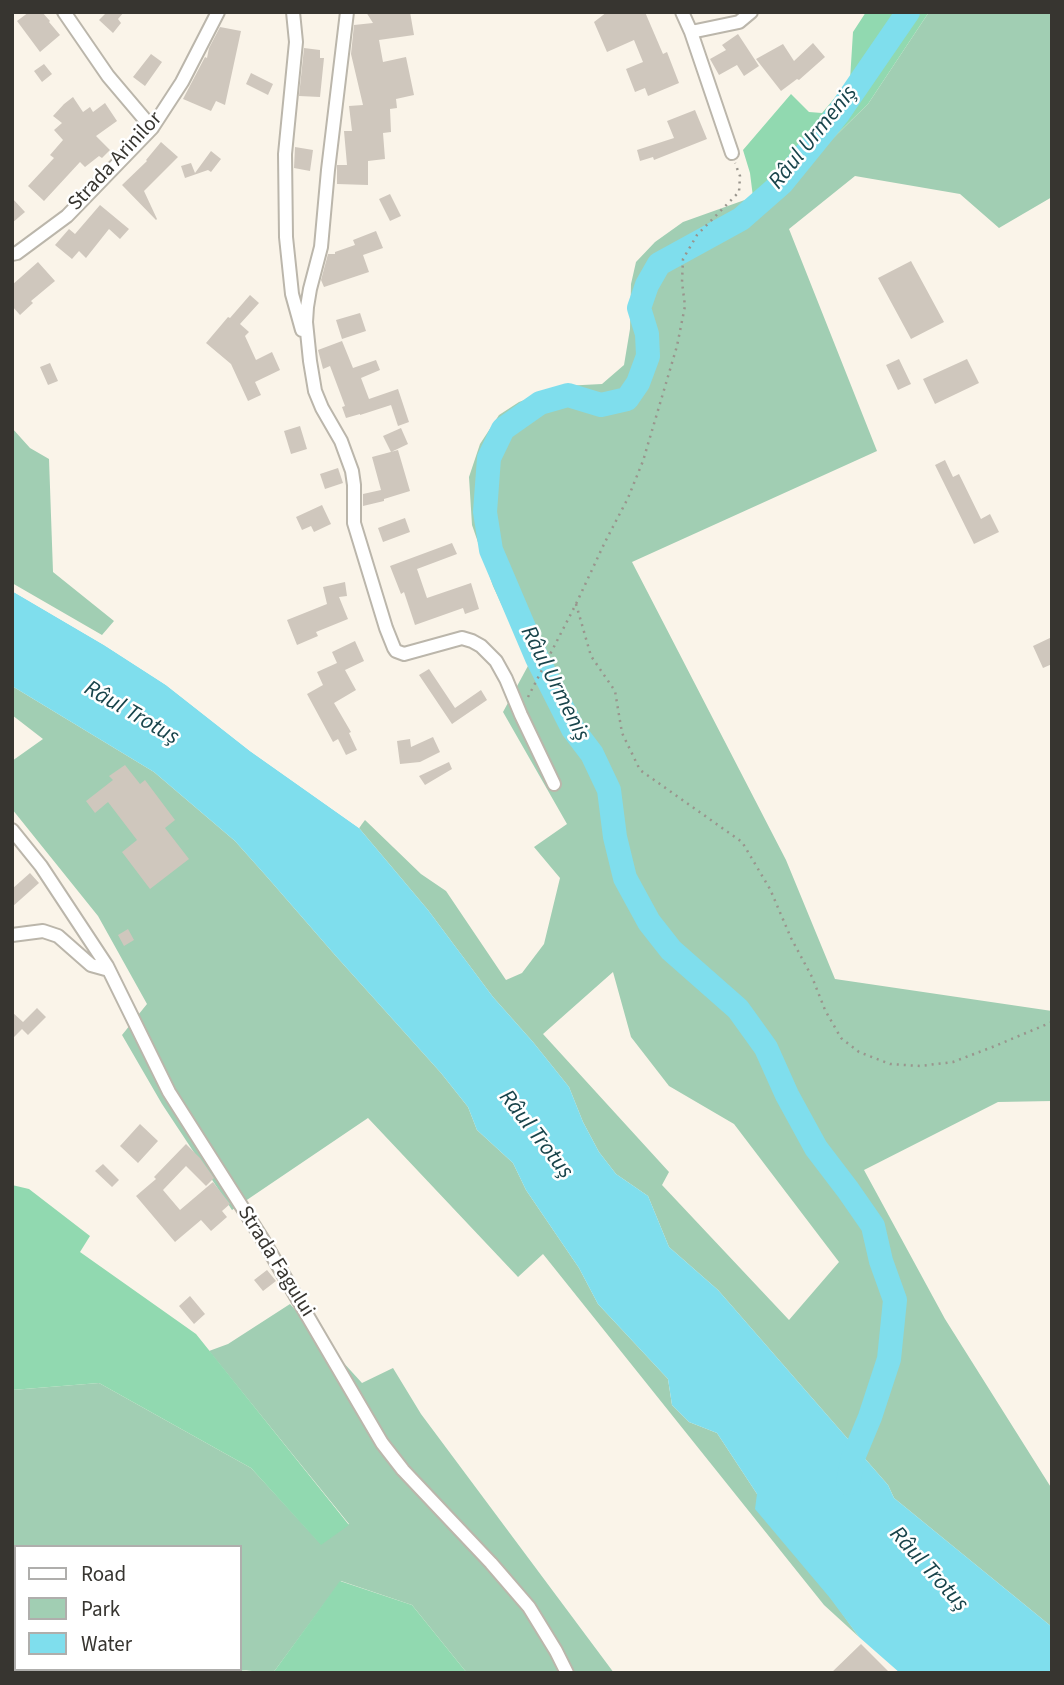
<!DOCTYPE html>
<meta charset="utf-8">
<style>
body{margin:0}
#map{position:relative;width:1064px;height:1685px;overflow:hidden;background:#faf4e9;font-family:"Source Sans 3",sans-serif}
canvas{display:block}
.frame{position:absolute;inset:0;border:14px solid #373530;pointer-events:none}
.legend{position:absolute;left:14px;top:1545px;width:228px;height:126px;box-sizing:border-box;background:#fff;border:2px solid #afaeac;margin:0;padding:9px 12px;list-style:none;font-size:21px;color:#373530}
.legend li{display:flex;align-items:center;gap:14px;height:35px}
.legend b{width:35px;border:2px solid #afaeac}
</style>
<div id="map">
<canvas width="1064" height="1685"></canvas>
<div class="frame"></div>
<ul class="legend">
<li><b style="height:9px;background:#fff"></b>Road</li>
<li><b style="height:19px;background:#a1ceb3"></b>Park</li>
<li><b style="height:19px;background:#7fdeed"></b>Water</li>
</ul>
</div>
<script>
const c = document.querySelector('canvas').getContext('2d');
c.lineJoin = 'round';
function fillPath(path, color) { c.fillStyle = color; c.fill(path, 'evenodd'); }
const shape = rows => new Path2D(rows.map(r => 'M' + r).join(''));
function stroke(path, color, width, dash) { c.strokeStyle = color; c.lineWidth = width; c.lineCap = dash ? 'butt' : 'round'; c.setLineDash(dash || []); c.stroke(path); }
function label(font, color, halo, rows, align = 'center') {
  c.font = font + ' "Source Sans 3",sans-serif'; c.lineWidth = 5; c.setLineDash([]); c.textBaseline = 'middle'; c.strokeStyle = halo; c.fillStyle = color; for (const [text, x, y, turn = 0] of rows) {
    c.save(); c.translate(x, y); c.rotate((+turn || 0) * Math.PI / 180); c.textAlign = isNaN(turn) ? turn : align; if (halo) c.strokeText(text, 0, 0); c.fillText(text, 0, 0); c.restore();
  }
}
fillPath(shape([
 [929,12,1052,12,1052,197,999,228,960,194,855,176,789,229,877,451,632,562,786,860,835,979,1052,1011,1052,1101,998,1102,864,1170,945,1319,1052,1489,1052,1627,894,1498,888,1485,718,1290,669,1247,648,1196,616,1174,599,1152,583,1122,569,1087,533,1042,493,997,428,910,359,828,365,820,421,874,446,891,506,980,522,973,544,944,560,878,534,847,567,824,503,712,529,664,493,586,472,525,469,477,480,444,499,415,519,402,563,386,602,384,624,365,630,329,631,284,636,262,655,242,683,222,753,197,759,211,868,104],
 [613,972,631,1037,669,1086,734,1124,839,1262,789,1320,662,1185,669,1172,543,1034],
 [12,428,30,448,49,459,53,572,114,621,102,635,12,583],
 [12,686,154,772,235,841,268,878,335,955,441,1073,468,1107,477,1130,513,1163,526,1190,579,1268,598,1304,668,1379,672,1405,689,1422,717,1433,757,1494,859,1637,824,1605,543,1254,518,1277,368,1118,232,1210,162,1104,122,1035,147,1004,98,916,12,809,12,761,43,739,12,715],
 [290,1304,362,1383,393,1368,421,1414,614,1673,467,1673,412,1605,341,1581,273,1673,231,1669,240,1669,240,1547,16,1547,16,1577,12,1574,12,1390,99,1383,251,1468,321,1544,349,1524,209,1351,228,1344]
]), '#a1ceb3');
fillPath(shape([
 [866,12,929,12,868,104,828,143,782,195,759,212,753,197,750,173,743,150,791,94,809,112,822,113,850,80,853,32],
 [12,1185,29,1189,90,1236,80,1252,196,1334,349,1525,321,1545,251,1468,99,1383,12,1390],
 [12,1574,16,1577,16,1668,12,1665],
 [340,1581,412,1605,467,1673,273,1673],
 [18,1669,231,1669,262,1673,23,1673]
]), '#91d9b0');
fillPath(shape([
 [12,591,104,645,166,685,250,751,359,828,428,910,493,997,533,1042,569,1087,583,1122,599,1152,616,1174,648,1196,669,1247,718,1290,888,1485,894,1498,1052,1627,1052,1673,900,1673,859,1637,830,1598,755,1509,757,1494,717,1433,689,1422,672,1405,668,1379,598,1304,579,1268,526,1190,513,1163,477,1130,468,1107,441,1073,335,955,268,878,235,841,154,772,12,686]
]), '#7fdeed');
fillPath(shape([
 [12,588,106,642,168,682,252,748,361,825,359,828,250,751,166,685,104,645,12,591]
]), '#faf4e9');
stroke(shape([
 [848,1483,853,1458,870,1417,889,1359,895,1300,881,1261,873,1226,848,1190,816,1148,787,1095,766,1048,738,1009,671,950,649,922,625,878,615,837,609,790,592,754,573,729,537,658,491,550,485,512,489,458,503,429,540,403,568,395,601,405,627,399,638,383,648,356,647,334,639,308,647,285,659,264,741,219,782,183,838,114,908,12]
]), '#7fdeed', 24);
fillPath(shape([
 [29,12,42,12,50,21,49,22,60,35,40,52,17,21],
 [107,12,124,12,118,19,121,23,113,33,99,20],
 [366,12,410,12,414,35,379,40,383,62,406,57,414,95,396,99,397,108,390,109,391,132,383,133,385,159,368,161,368,185,337,184,337,165,347,165,344,131,352,131,349,106,363,105,351,54,354,25,373,23],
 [607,12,645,12,663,54,667,52,679,83,648,96,645,88,635,92,626,69,643,62,634,40,607,52,594,22],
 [220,27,241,31,225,105,216,101,211,111,183,99,205,57,207,58,209,48],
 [738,34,759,66,744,76,737,65,719,75,710,59,726,50,722,45],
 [813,43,825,57,799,80,797,79,781,91,756,59,783,44,794,61],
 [304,48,320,50,320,58,324,58,320,97,299,96],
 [151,54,162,62,145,86,133,77],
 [44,64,52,74,42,82,34,71],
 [251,73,273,84,268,95,246,84],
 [73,97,83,112,90,107,93,112,105,103,117,121,96,136,110,150,102,158,99,156,85,167,80,162,44,201,28,186,54,158,50,155,63,140,54,130,62,123,53,116,64,104],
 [695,110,707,139,654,160,653,157,640,161,637,150,674,138,667,121],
 [161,142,178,157,144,191,157,219,156,220,122,185,147,161,146,160],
 [295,147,313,150,310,171,294,168],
 [211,151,221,159,211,172,208,170,185,178,181,166,191,163,195,173],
 [390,194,401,216,390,221,379,199],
 [12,198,25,212,12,223],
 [100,205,129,229,120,239,109,229,86,258,79,251,72,259,55,245,69,229,75,234],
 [376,231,383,248,363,255,369,272,324,287,321,280,328,254,335,254,335,252,355,245,353,240],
 [911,261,944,322,911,339,878,278],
 [38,262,55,281,31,301,33,303,20,315,12,306,12,285],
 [250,295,259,303,240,324,249,332,245,336,256,360,272,352,280,370,255,382,261,395,248,401,231,364,206,343,228,317,230,318],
 [360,313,366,331,342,339,336,320],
 [342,341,353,368,376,360,380,370,361,378,369,399,398,389,409,422,398,426,391,405,360,415,360,414,346,418,342,407,345,406,330,366,323,369,318,350],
 [899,359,911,384,898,390,886,365],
 [967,359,979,383,935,404,923,379],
 [50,363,58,381,48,385,40,367],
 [300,426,307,449,291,454,284,431],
 [401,428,408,444,391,452,383,436],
 [398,450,410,491,384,499,384,501,363,506,363,494,381,490,372,457],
 [945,460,953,477,959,474,981,519,990,514,999,532,974,544,935,465],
 [338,468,343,483,325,489,320,474],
 [322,505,331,524,314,532,311,526,302,530,296,517],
 [405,518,410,532,383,542,378,528],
 [452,543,457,554,417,569,427,598,471,583,479,609,465,614,463,608,415,625,404,592,401,594,390,566],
 [345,582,347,596,339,597,348,619,316,632,318,636,297,645,287,620,327,604,323,587],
 [1052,637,1052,664,1043,668,1033,646],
 [355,641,364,661,345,670,356,690,334,703,351,732,349,733,357,750,346,755,338,739,333,742,307,694,323,685,317,672,337,663,332,652],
 [429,669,455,708,481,690,487,700,452,724,419,675],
 [433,737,440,752,420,762,400,764,397,741,410,739,411,747],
 [449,762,452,769,425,785,419,776],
 [125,765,140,784,145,780,175,820,165,828,189,859,150,889,122,852,137,840,108,802,95,813,86,801,113,780,109,776],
 [30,873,39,883,12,907,12,889],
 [128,929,134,940,124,946,118,935],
 [37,1008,46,1017,28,1035,22,1029,12,1039,12,1012,23,1022],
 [140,1124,158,1141,138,1163,120,1146],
 [186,1144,200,1158,214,1178,206,1186,186,1166,163,1190,180,1210,213,1182,230,1204,222,1211,227,1217,211,1231,201,1220,175,1242,136,1196,156,1179,154,1177],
 [103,1164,119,1180,112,1187,95,1171],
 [267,1270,276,1281,263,1291,254,1280],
 [190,1296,205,1314,194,1324,179,1306],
 [861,1644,890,1673,831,1673]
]), '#cfc7bd');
const minor = shape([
 [64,12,108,76,152,128],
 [293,12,296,42,285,154,286,237,292,294,302,330],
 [347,12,328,170,321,247,310,289,307,307,306,322,310,361,315,391,322,408,341,441,352,471,354,485,354,523,386,628,394,648,396,651,404,654,462,638,472,641,481,646,496,661,506,679,521,715,554,784],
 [682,12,691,32,732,153],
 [691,32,739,22,751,12],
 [12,254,17,253,67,216,152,128,182,82,218,12],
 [12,830,41,866,107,966,169,1092,263,1240,382,1443,403,1470,491,1563,529,1607,556,1651,567,1673],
 [12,935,43,931,58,936,91,965,109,970]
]);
stroke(minor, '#bbb6ab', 16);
stroke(shape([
 [576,604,591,656,615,691,622,733,640,770,742,842,770,889,791,938,812,977,825,1010,841,1038,859,1052,890,1064,920,1066,953,1062,995,1046,1052,1022],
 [528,697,576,604,605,542,628,498,643,461,677,346,685,306,682,282,683,259,697,235,739,192,740,176,735,163]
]), '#99958d', 2.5, [2, 5]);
stroke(minor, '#fff', 12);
label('21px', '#373530', '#fff', [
 ["Strada Arinilor",116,162,-47],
 ["Strada Fagului",275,1262,58]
]);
label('italic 23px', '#18444b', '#fff', [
 ["Râul Urmeniș",814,138,-51],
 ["Râul Urmeniș",554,684,63],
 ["Râul Trotuș",131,714,30],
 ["Râul Trotuș",535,1135,52],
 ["Râul Trotuș",928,1570,48]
]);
</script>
